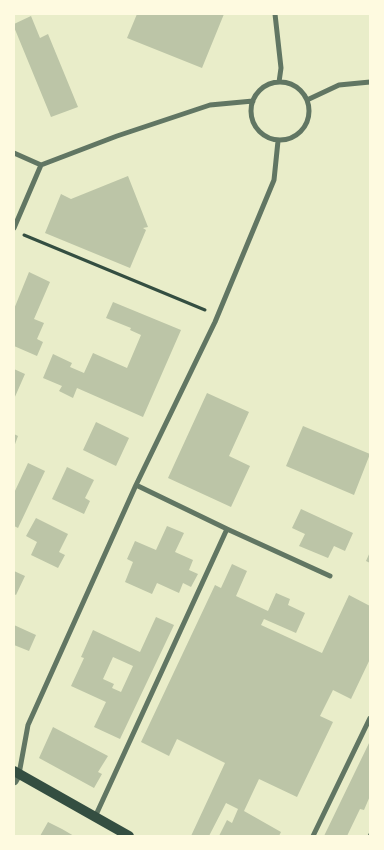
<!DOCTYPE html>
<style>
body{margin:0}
#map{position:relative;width:384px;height:850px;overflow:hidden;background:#e9edc9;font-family:"Nunito Sans",sans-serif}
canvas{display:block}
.frame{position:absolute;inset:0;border:15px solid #fefae0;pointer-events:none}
</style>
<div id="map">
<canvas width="384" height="850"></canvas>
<div class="frame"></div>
</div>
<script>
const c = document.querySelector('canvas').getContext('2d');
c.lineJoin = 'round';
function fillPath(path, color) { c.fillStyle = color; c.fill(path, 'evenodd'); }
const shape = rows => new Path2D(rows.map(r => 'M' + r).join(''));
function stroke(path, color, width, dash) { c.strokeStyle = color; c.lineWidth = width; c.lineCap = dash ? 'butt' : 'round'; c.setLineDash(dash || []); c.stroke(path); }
fillPath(shape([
 [137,14,224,14,202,68,127,38],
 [31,16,40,38,48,34,78,107,51,117,14,27,14,24],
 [128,176,148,227,143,228,146,230,130,268,45,233,61,194,71,199],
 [29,272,50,282,34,319,44,323,37,339,43,342,37,356,14,346,14,309],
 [113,302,181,330,143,417,77,388,73,398,59,391,62,386,43,378,53,354,72,363,70,367,84,373,93,353,127,368,141,335,130,330,131,328,106,318],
 [14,369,25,374,14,399],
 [207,393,249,412,229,456,250,466,231,507,168,478],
 [96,422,129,438,116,466,83,450],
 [303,426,370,454,354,495,286,466],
 [14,434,18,436,14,447],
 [28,463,45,471,18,528,14,526,14,493],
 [67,467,94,480,85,498,90,501,84,514,52,499],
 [301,509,353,533,345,551,334,546,328,558,299,546,305,534,292,528],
 [36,518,68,534,59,552,65,555,58,568,31,555,37,542,26,536],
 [167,526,184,533,175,552,193,560,189,570,198,574,191,587,183,583,179,593,157,583,152,594,125,582,133,562,127,559,135,541,156,550],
 [370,552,370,563,366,561],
 [232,564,247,571,236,596,268,611,276,593,290,599,288,605,305,613,296,633,264,619,261,625,322,653,349,595,370,606,370,659,351,699,333,690,320,716,333,722,297,797,259,779,244,811,281,832,279,836,219,836,227,820,232,823,238,809,226,803,209,836,191,836,225,763,177,739,169,756,141,742,215,585,221,588],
 [14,571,25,576,16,595,14,594],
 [156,617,174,625,120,739,94,727,106,702,71,686,84,658,81,657,93,630,140,652],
 [113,657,133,666,121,692,112,688,114,684,103,679],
 [14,625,36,635,29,651,14,645],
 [53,727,108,756,98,772,102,774,94,788,39,758],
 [370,741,370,796,364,810,360,809,347,836,324,836],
 [48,822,62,829,74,836,40,836]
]), '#bcc5a7');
stroke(shape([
 [24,235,205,310]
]), '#344e41', 3);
stroke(shape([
 [370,836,370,835]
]), '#617663', 4);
stroke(shape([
 [275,14,281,68,279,82],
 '251 111a29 29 0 1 1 58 0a29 29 0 1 1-58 0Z',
 [307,100,339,85,370,82],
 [14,153,41,165],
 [41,165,117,136,210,105,253,101],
 [14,228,41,165],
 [227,529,330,576],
 [19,774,28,725,136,485,215,322,274,180,278,141],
 [95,817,227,529,136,485],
 [313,836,370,718]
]), '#617663', 5);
stroke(shape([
 [14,781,18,774]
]), '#617663', 9);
stroke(shape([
 [14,771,129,836]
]), '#344e41', 10);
</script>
